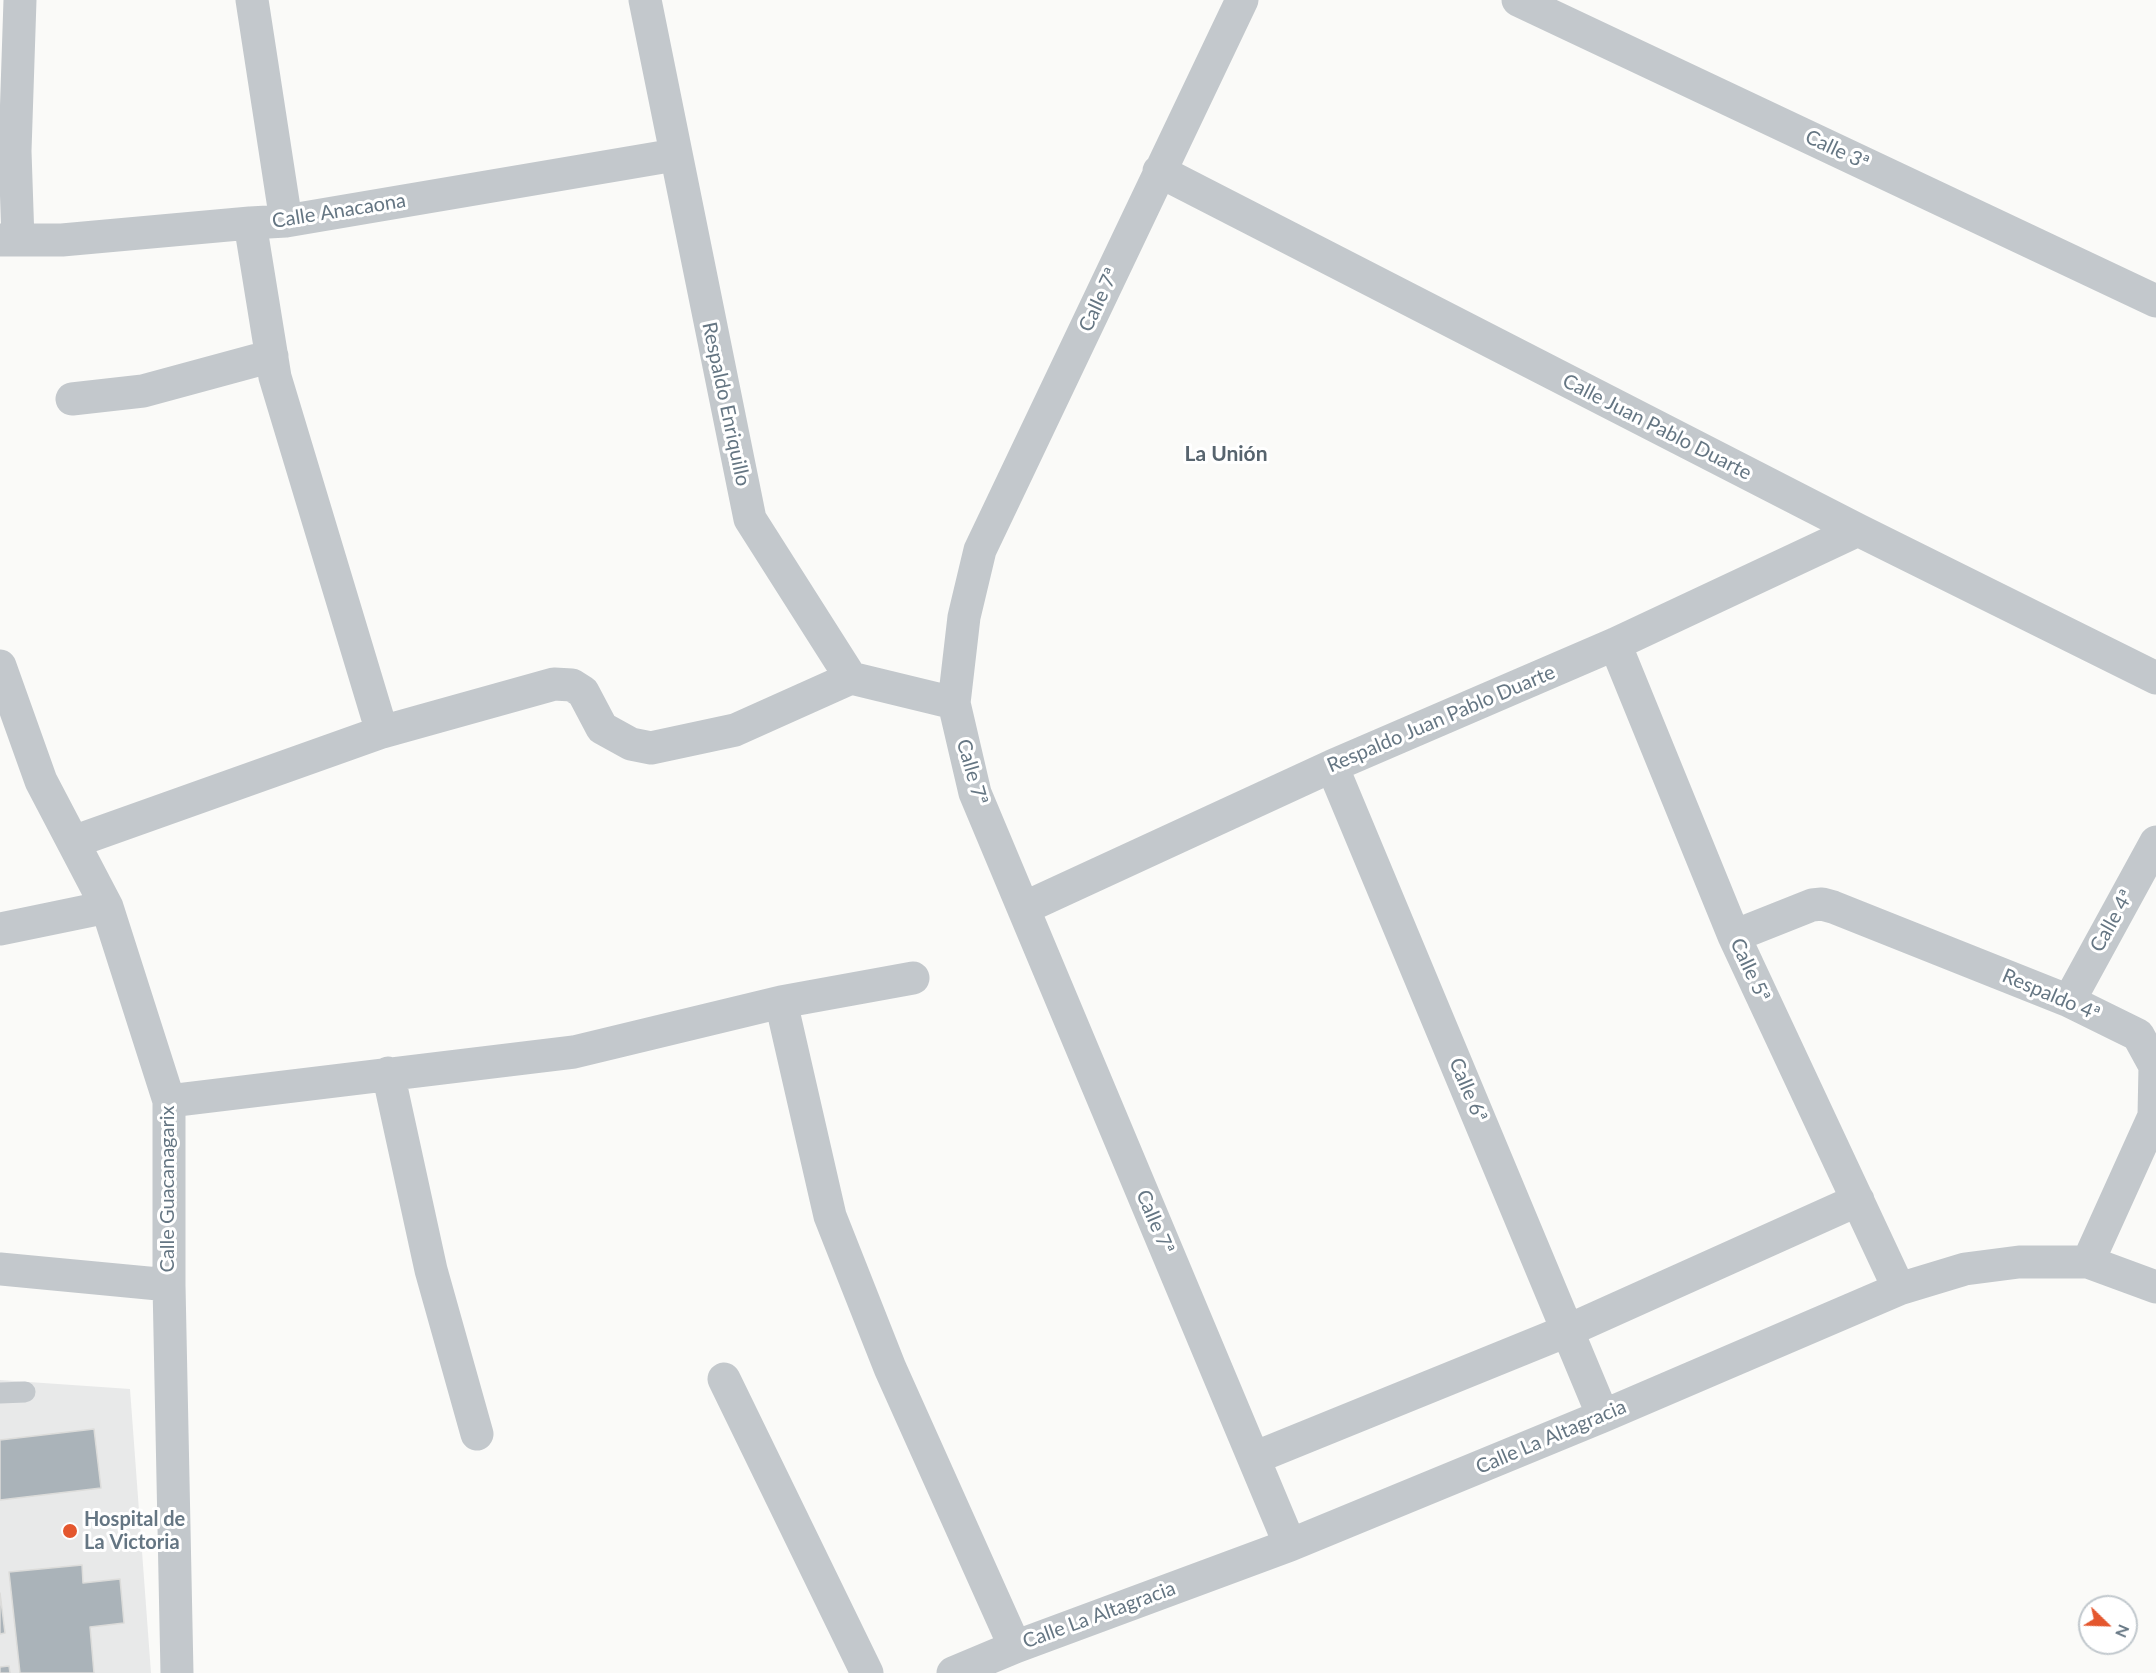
<!DOCTYPE html>
<meta charset="utf-8">
<style>
body{margin:0}
#map{position:relative;width:2156px;height:1673px;overflow:hidden;background:#fafaf8;font-family:Lato,sans-serif}
canvas{display:block}
.north{position:absolute;left:2078px;top:1595px;width:60px;height:60px;box-sizing:border-box;background:#fff;border:2px solid #c1c8cd;border-radius:50%;rotate:113deg;font-size:16px;font-weight:700;line-height:24px;text-align:center;color:#657683}
.north::after{content:'';display:block;margin:auto;width:21px;height:27px;background:#e4572e;clip-path:polygon(50% 0,100% 100%,50% 72%,0 100%)}
</style>
<div id="map">
<canvas width="2156" height="1673"></canvas>
<div class="north">N</div>
</div>
<script>
const c = document.querySelector('canvas').getContext('2d');
c.lineJoin = 'round';
function fillPath(path, color) { c.fillStyle = color; c.fill(path, 'evenodd'); }
const shape = rows => new Path2D(rows.map(r => 'M' + r).join(''));
function stroke(path, color, width, dash) { c.strokeStyle = color; c.lineWidth = width; c.lineCap = dash ? 'butt' : 'round'; c.setLineDash(dash || []); c.stroke(path); }
function label(font, color, halo, rows, align = 'center') {
  c.font = font + ' Lato,sans-serif'; c.lineWidth = 6; c.setLineDash([]); c.textBaseline = 'middle'; c.strokeStyle = halo; c.fillStyle = color; for (const [text, x, y, turn = 0] of rows) {
    c.save(); c.translate(x, y); c.rotate((+turn || 0) * Math.PI / 180); c.textAlign = isNaN(turn) ? turn : align; if (halo) c.strokeText(text, 0, 0); c.fillText(text, 0, 0); c.restore();
  }
}
fillPath(shape([
 [0,1380,130,1389,151,1673,0,1673]
]), '#e8e9e9');
const building = shape([
 [94,1429,101,1488,0,1500,0,1440,94,1429],
 [82,1565,83,1583,120,1579,124,1623,90,1627,94,1673,20,1673,9,1572,82,1565],
 [0,1593,5,1633,0,1634,0,1593],
 [9,1666,10,1673,0,1673,0,1667,9,1666]
]);
fillPath(building, '#aab3b9');
stroke(building, '#dcdcda', 1.5);
stroke(shape([
 [0,1393,25,1392]
]), '#c3c8cc', 21);
stroke(shape([
 [252,0,286,221],
 [645,0,750,519,851,678,954,703],
 [1242,0,980,550,964,617,954,703,975,793,1290,1545],
 [1518,0,2156,301],
 [1159,171,1858,530,2156,678],
 [250,223,275,377,382,732],
 [0,240,62,240,250,223,286,221,675,155],
 [18,240,15,151,20,0],
 [72,399,143,391,272,356],
 [1615,644,1734,936,1899,1289],
 [0,666,41,781,107,907,169,1101,169,1285,177,1673],
 [1332,766,1603,1416],
 [73,842,382,732,554,684,572,685,583,692,602,728,631,744,651,748,735,730,851,678],
 [1024,908,1332,766,1615,644,1858,530],
 [0,929,107,907],
 [1734,936,1812,905,1822,904,1833,907,2069,1001,2138,1035,2155,1066,2154,1116,2088,1262],
 [2069,1001,2156,842],
 [781,1002,830,1216,890,1368,1015,1647],
 [388,1073,431,1270,477,1434],
 [169,1101,574,1052,781,1002,913,978],
 [0,1269,169,1285],
 [724,1379,867,1673],
 [1254,1458,1569,1330,1858,1200],
 [953,1673,1015,1647,1290,1545,1603,1416,1899,1289,1965,1269,2019,1262,2088,1262,2156,1287]
]), '#c3c8cc', 33);
for (const [x, y, r, color] of [
 [70,1531,8,"#e4572e"]
]) { const dot = new Path2D(); dot.arc(x, y, r, 0, 2 * Math.PI); c.fillStyle = color; c.fill(dot); stroke(dot, '#fff', 2); }
label('20px', '#657683', '#fff', [
 ["Calle 3ª",1837,150,25],
 ["Calle Anacaona",339,211,-9],
 ["Calle 7ª",1099,300,-65],
 ["Respaldo Enriquillo",726,404,78],
 ["Calle Juan Pablo Duarte",1657,427,27],
 ["Respaldo Juan Pablo Duarte",1441,719,-23],
 ["Calle 7ª",972,772,74],
 ["Calle 4ª",2112,921,-61],
 ["Calle 5ª",1750,970,65],
 ["Respaldo 4ª",2051,995,23],
 ["Calle 6ª",1468,1090,67],
 ["Calle Guacanagarix",168,1189,-90],
 ["Calle 7ª",1155,1222,67],
 ["Calle La Altagracia",1551,1437,-23],
 ["Calle La Altagracia",1099,1615,-20]
]);
label('bold 20px', '#657683', '#fff', [
 ["Hospital de",84,1520],
 ["La Victoria",84,1543]
], 'left');
label('bold 21px', '#57646e', '#fff', [
 ["La Unión",1226,454]
]);
</script>
